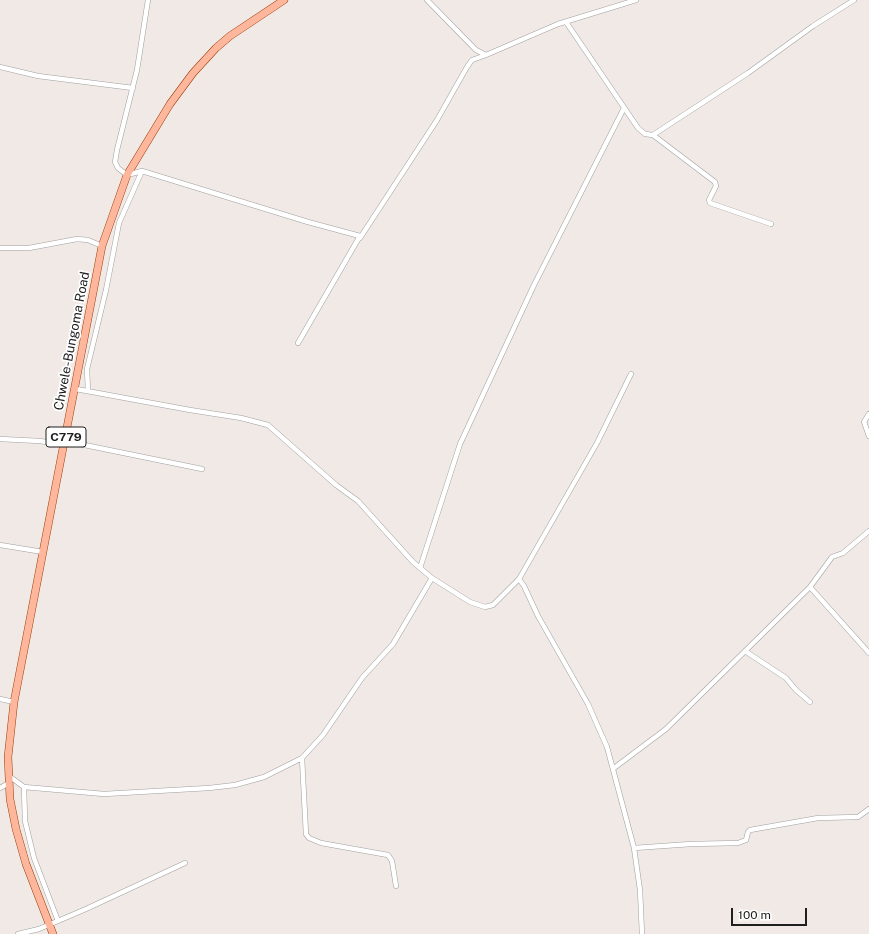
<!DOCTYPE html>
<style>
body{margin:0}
#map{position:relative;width:869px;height:934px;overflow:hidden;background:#f0e9e5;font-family:"Public Sans",sans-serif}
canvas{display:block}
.scale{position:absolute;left:731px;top:908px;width:76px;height:18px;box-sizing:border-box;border:2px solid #1f1f1f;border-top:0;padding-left:5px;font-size:12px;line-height:14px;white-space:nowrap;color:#1f1f1f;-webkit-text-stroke:3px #fff;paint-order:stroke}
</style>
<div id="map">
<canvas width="869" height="934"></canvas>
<div class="scale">100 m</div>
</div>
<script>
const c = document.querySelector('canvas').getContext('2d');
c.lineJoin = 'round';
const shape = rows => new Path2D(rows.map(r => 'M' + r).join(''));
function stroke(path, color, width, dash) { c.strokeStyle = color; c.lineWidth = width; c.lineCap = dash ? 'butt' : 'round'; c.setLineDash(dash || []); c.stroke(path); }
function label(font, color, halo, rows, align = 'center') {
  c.font = font + ' "Public Sans",sans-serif'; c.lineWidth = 3.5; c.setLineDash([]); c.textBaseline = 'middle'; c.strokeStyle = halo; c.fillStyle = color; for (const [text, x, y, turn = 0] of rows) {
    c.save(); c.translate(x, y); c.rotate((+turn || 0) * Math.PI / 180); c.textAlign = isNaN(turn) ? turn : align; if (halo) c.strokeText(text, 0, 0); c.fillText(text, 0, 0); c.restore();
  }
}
const minor = shape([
 [148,0,137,70,117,150,115,162,118,168,127,175,142,171,308,222,360,236,298,343],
 [427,0,476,50,486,55,558,24,636,0],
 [566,22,638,128,645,134,653,135,748,73,813,26,854,0],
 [0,67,38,76,133,88],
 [653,135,715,182,716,186,709,200,710,203,771,224],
 [360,238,437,120,467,67,472,60,486,55],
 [0,248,29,248,77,239,88,240,102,246],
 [76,389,190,410,241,418,268,425,336,485,358,501,413,562,432,578,470,602,485,607,493,605,519,579,524,586,538,616,588,704,607,747,634,848,640,890,642,934],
 [88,391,87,369,106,290,119,223,142,171],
 [869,414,864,422,869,436],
 [0,439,40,441,64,445],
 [65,441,202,469],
 [0,545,43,552],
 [420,568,460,444,534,285,624,108],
 [519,579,597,443,631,374],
 [810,587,869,653],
 [745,651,786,678,796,690,810,702],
 [0,699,14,702],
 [302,758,306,834,309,838,321,843,388,855,392,861,396,886],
 [614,768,666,729,810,587,832,557,843,553,869,531],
 [9,776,24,787,104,794,209,788,235,785,264,777,302,758,323,735,362,678,393,644,432,578],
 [24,787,25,821,34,858,58,921],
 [0,788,9,783],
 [634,848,691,844,738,843,746,840,748,832,750,830,818,818,858,817,869,809],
 [18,934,39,929,86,909,185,863]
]);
const primary = shape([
 [53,934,26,864,16,829,10,799,8,757,14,702,102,246,127,175,170,104,193,73,216,48,230,36,284,0]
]);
stroke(minor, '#a0a0a0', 5.5);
stroke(primary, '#9a3a00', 8);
stroke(minor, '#fff', 4.5);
stroke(primary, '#feb79c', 7);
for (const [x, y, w] of [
 [66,437,40]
]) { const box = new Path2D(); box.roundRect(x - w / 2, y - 10, w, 20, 3); c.fillStyle = '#fff'; c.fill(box); stroke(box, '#1f1f1f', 1); }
label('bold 12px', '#1f1f1f', null, [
 ["C779",66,437]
]);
label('13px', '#1f1f1f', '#fff', [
 ["Chwele-Bungoma Road",72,341,-79]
]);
</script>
